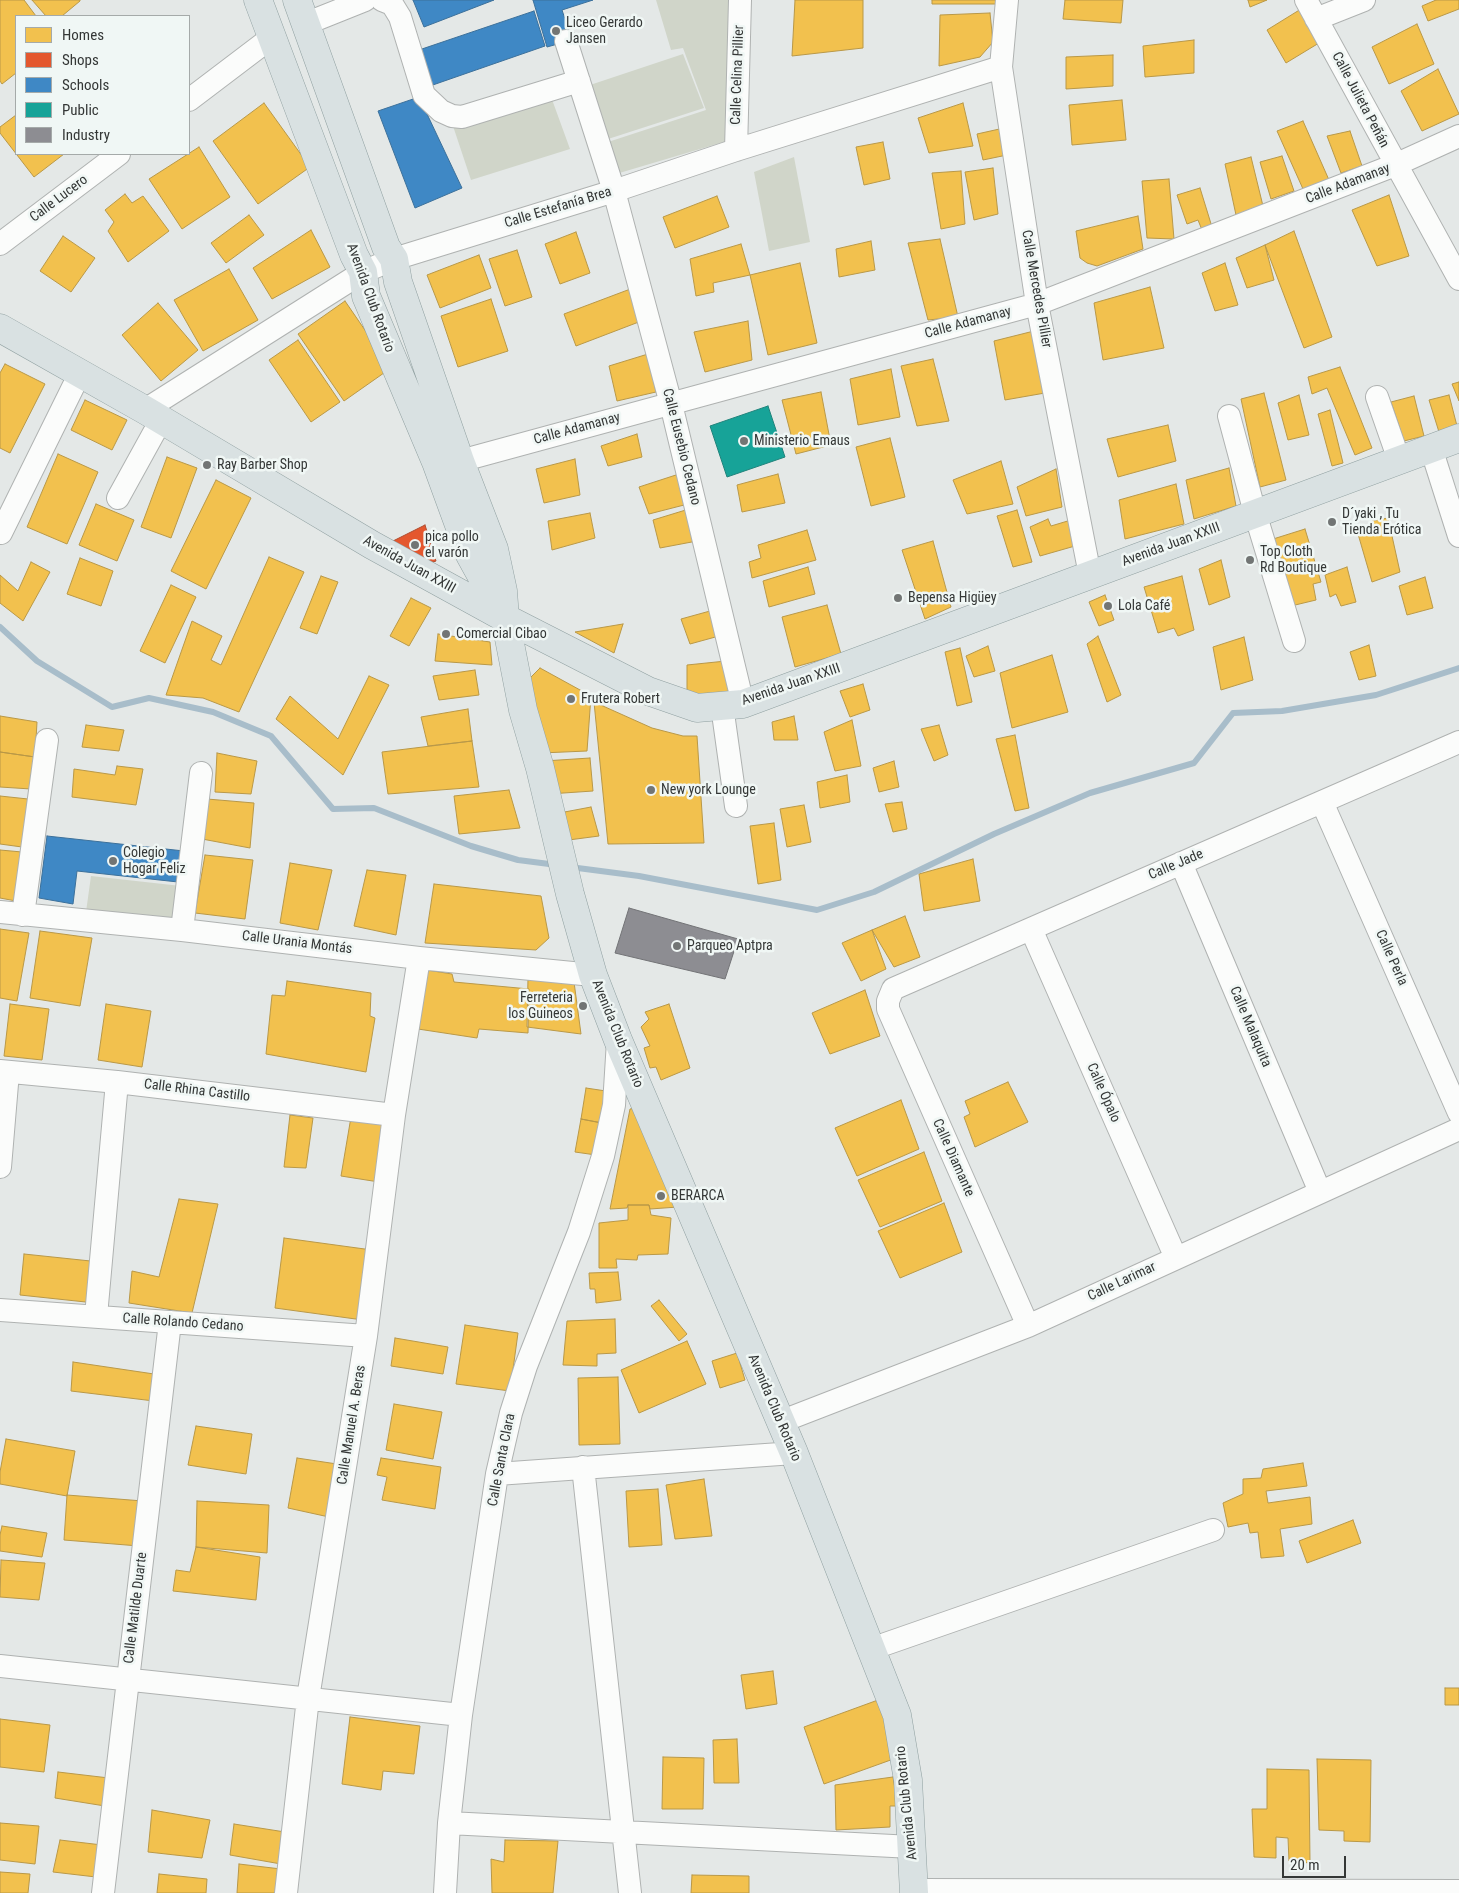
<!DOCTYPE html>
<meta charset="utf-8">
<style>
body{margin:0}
#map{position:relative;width:1459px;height:1893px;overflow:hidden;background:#e4e8e7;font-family:"Roboto Condensed",sans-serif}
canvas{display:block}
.legend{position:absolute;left:15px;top:15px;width:175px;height:140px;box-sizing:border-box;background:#f0f7f5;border:1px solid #a5aaa9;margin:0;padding:6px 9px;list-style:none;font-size:15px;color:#343736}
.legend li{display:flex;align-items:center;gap:10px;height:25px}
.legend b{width:25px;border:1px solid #a5aaa9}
.scale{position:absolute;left:1282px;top:1856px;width:64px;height:22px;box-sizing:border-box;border:2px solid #343736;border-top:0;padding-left:6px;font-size:15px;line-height:18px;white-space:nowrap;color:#343736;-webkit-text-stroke:4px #f0f7f5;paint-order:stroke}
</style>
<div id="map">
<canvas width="1459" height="1893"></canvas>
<ul class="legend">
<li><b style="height:14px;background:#f2c14e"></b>Homes</li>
<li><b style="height:14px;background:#e4572e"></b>Shops</li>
<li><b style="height:14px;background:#3f88c5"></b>Schools</li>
<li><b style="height:14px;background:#17a398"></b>Public</li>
<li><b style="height:14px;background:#8d8d92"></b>Industry</li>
</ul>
<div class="scale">20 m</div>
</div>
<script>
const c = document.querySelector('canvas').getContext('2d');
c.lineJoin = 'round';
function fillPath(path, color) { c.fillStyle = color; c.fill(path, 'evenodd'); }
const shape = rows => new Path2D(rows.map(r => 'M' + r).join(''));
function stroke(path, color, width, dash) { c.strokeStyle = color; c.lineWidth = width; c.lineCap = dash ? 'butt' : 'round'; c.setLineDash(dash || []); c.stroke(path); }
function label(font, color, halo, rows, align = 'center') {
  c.font = font + ' "Roboto Condensed",sans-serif'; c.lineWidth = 5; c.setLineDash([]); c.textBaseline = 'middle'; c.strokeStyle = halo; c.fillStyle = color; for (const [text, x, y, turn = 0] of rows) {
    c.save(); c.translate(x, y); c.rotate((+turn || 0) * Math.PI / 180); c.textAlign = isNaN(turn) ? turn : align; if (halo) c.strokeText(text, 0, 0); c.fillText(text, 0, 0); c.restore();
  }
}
fillPath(shape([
 [656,0,731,0,727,141,616,174,605,143,706,110,683,48,671,50],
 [683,54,704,108,605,140,587,86],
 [550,94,570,149,471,180,453,126],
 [794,157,810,242,769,251,754,172],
 [91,876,181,886,176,922,86,912]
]), '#d0d5c9');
const homes = shape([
 [0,0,24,0,36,16,16,16,16,73,2,84,0,81,0,0],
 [32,0,80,0,80,1,62,16,46,16,32,0],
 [795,0,863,0,863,48,792,56,795,0],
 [932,0,998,0,998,4,932,4,932,0],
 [1065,0,1123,0,1121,23,1063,19,1065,0],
 [1248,0,1267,0,1250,7,1248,0],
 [1436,0,1459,0,1459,9,1428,21,1422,6,1436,0],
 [1301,9,1319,43,1286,63,1267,30,1301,9],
 [990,13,993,42,980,57,939,66,940,15,990,13],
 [1417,24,1434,64,1389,84,1372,47,1417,24],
 [1194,40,1194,73,1145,77,1143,46,1194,40],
 [1113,55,1113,86,1066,89,1066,57,1113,55],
 [1438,69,1459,114,1422,131,1401,91,1438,69],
 [1122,100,1126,140,1072,145,1069,105,1122,100],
 [264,103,310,167,258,204,213,141,264,103],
 [963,103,973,146,929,153,918,118,963,103],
 [16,115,16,154,64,154,34,177,0,133,0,127,16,115],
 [1303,121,1329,180,1303,189,1277,131,1303,121],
 [1004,128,1007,155,983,160,977,134,1004,128],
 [1350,131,1362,166,1341,173,1327,136,1350,131],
 [883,142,890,179,864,185,856,147,883,142],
 [199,147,230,197,182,229,149,179,199,147],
 [1282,156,1294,191,1271,199,1260,162,1282,156],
 [1251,157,1263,206,1236,215,1225,164,1251,157],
 [993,168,998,214,974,220,965,172,993,168],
 [961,171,965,224,941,229,932,173,961,171],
 [1169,179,1174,239,1147,238,1142,181,1169,179],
 [1200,188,1212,227,1202,230,1198,220,1187,224,1177,195,1200,188],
 [125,194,132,203,143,196,169,231,128,262,108,231,114,222,105,210,125,194],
 [1389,195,1409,256,1377,266,1352,210,1389,195],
 [717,196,729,227,675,248,663,217,717,196],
 [249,215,264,235,226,263,211,243,249,215],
 [1138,216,1143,249,1097,266,1087,263,1080,258,1076,231,1138,216],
 [311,230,330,267,272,299,253,268,311,230],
 [1294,231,1332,337,1304,348,1265,245,1294,231],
 [576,232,590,273,560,284,545,244,576,232],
 [63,236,95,258,71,292,40,271,63,236],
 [940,239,958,317,928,320,908,243,940,239],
 [871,241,875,270,839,277,836,249,871,241],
 [741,244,750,275,713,283,714,292,696,296,690,259,741,244],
 [1265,245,1274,280,1247,288,1236,258,1265,245],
 [517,250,532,297,505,306,489,259,517,250],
 [479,255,491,288,440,308,427,275,479,255],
 [800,263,817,343,768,355,750,275,800,263],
 [1225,263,1238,305,1215,311,1202,273,1225,263],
 [229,269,258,320,203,351,174,300,229,269],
 [1150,287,1164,348,1103,360,1094,303,1150,287],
 [633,288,644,320,576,346,564,314,633,288],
 [491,299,508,351,458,367,441,316,491,299],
 [345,301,391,368,344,401,298,334,345,301],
 [158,303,198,350,161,381,122,335,158,303],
 [748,321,752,360,705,372,694,332,748,321],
 [1034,331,1045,393,1005,400,994,341,1034,331],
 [298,340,340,402,311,422,269,360,298,340],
 [648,354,656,392,617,401,609,366,648,354],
 [933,359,949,421,917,426,901,366,933,359],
 [5,364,45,384,10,453,0,448,0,373,5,364],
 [1340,367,1372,448,1355,455,1327,388,1312,394,1308,377,1340,367],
 [891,369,900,417,858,425,850,379,891,369],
 [1459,382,1459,401,1452,384,1459,382],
 [821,392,831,445,796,454,782,400,821,392],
 [1264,393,1286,480,1260,487,1241,399,1264,393],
 [1299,395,1309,435,1288,440,1278,403,1299,395],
 [1449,395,1457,426,1439,432,1429,400,1449,395],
 [1414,396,1424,436,1404,441,1391,402,1414,396],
 [85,400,127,420,112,450,71,430,85,400],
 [1330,410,1343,463,1332,466,1318,414,1330,410],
 [1168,425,1176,461,1118,477,1107,439,1168,425],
 [637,434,642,457,608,466,601,446,637,434],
 [890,438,905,497,871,506,856,447,890,438],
 [58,454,98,472,67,544,27,527,58,454],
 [167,457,197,468,171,538,141,527,167,457],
 [575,459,580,495,544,503,536,469,575,459],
 [1001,461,1013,504,967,514,953,480,1001,461],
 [1229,468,1236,506,1194,519,1186,480,1229,468],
 [1056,469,1062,507,1026,516,1017,487,1056,469],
 [679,474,688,504,649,514,639,487,679,474],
 [778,474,785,503,742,512,737,485,778,474],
 [216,480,251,498,206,589,171,571,216,480],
 [1176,484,1184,524,1125,539,1119,500,1176,484],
 [96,504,134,520,117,561,79,545,96,504],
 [689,509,697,541,660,548,653,520,689,509],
 [1017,510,1032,562,1013,567,997,516,1017,510],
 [590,513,595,538,552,550,548,521,590,513],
 [1388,518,1400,572,1372,582,1358,534,1372,531,1372,521,1388,518],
 [1048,519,1051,526,1071,520,1075,546,1040,556,1030,527,1048,519],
 [1305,529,1321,582,1313,584,1316,600,1291,606,1270,540,1305,529],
 [807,530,816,560,752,578,749,562,761,558,758,545,807,530],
 [933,541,951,607,925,619,902,550,933,541],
 [269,557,304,572,239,712,203,698,166,695,192,621,222,636,211,660,221,665,269,557],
 [80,558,113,571,101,606,67,594,80,558],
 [1221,560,1230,597,1209,605,1199,569,1221,560],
 [31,562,50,572,23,621,0,603,0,575,18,591,31,562],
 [808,567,815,594,769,607,763,581,808,567],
 [1347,567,1356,602,1341,606,1336,594,1330,597,1325,575,1347,567],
 [321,576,338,582,317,634,300,628,321,576],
 [1182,576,1194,630,1178,636,1174,628,1158,633,1144,587,1182,576],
 [1425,577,1433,608,1407,615,1399,586,1425,577],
 [171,585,196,597,165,663,140,651,171,585],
 [1105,595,1114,620,1099,626,1089,602,1105,595],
 [411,598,431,608,409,646,390,636,411,598],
 [827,605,841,654,795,667,782,617,827,605],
 [710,611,719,636,690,644,681,619,710,611],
 [623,624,614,653,575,632,623,624],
 [438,634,490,642,492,665,435,661,438,634],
 [1098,636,1121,695,1107,702,1087,644,1098,636],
 [1244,637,1253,680,1221,690,1213,647,1244,637],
 [1369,645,1376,676,1359,680,1350,652,1369,645],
 [988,646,995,671,974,677,966,656,988,646],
 [960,648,972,702,957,706,945,652,960,648],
 [1052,655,1068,712,1012,728,1000,673,1052,655],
 [726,661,731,693,711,697,687,692,687,665,726,661],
 [540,668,591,696,587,751,541,753,529,679,540,668],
 [475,670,479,695,439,700,433,676,475,670],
 [369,676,389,685,343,775,276,719,290,696,338,739,369,676],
 [863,684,870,710,850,717,840,691,863,684],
 [594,702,652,728,683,736,697,736,704,843,608,844,594,702],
 [468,709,472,741,428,746,421,717,468,709],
 [0,716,37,722,35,757,0,752,0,716],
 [794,716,798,740,774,740,772,722,794,716],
 [852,720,861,766,835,771,824,732,852,720],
 [86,725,124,730,119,751,82,747,86,725],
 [939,725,948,755,934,761,921,729,939,725],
 [1015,735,1029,808,1015,811,996,739,1015,735],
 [472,741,479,787,388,794,382,752,472,741],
 [0,752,35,757,31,789,0,787,0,752],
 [217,753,257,761,251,794,215,792,217,753],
 [590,758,593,791,549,794,544,761,590,758],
 [894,761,899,787,879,792,873,768,894,761],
 [117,766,143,769,136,805,72,797,74,769,115,775,117,766],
 [847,775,850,802,820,808,817,782,847,775],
 [509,790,520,828,459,834,454,796,509,790],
 [0,796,28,799,22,847,0,844,0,796],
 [207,799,254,803,250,848,202,839,207,799],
 [902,802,907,829,893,832,885,804,902,802],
 [804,805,811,842,787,847,780,809,804,805],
 [591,807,599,836,561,841,554,814,591,807],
 [774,823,781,880,758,884,750,826,774,823],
 [0,850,22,852,16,901,0,898,0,850],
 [205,855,253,860,245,919,195,913,205,855],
 [973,859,980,901,924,911,919,874,973,859],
 [290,863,332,870,318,930,280,923,290,863],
 [367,870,406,875,396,935,354,926,367,870],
 [434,884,541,896,549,938,536,950,425,943,434,884],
 [905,916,920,957,894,967,872,930,905,916],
 [0,929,29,933,17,1001,0,998,0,929],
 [872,930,886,969,861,981,842,943,872,930],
 [40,931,92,938,80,1006,30,998,40,931],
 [427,970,452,974,454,982,529,989,528,1033,479,1029,477,1038,418,1029,427,970],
 [528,978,574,982,581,1034,527,1027,528,978],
 [287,981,371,993,370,1016,375,1018,366,1072,266,1054,272,995,285,996,287,981],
 [865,990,880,1036,830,1054,812,1013,865,990],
 [10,1004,49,1009,42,1060,4,1056,10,1004],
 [106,1004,151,1011,142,1067,98,1060,106,1004],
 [669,1004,690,1068,661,1080,656,1067,650,1068,644,1048,650,1046,641,1027,649,1019,645,1012,669,1004],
 [1008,1082,1028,1122,975,1147,964,1117,970,1114,965,1101,1008,1082],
 [586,1088,606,1091,602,1123,581,1119,586,1088],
 [901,1100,919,1149,857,1176,835,1128,901,1100],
 [642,1107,678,1207,650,1209,649,1205,628,1205,627,1208,610,1209,630,1109,642,1107],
 [290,1115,313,1118,306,1168,284,1167,290,1115],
 [351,1117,385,1121,379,1182,341,1176,351,1117],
 [581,1119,602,1123,596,1155,575,1152,581,1119],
 [924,1152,942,1201,880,1227,858,1180,924,1152],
 [179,1199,218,1204,192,1313,129,1303,132,1271,159,1277,179,1199],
 [944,1203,962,1252,900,1278,878,1231,944,1203],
 [628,1205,649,1205,651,1215,671,1218,668,1254,638,1255,637,1260,616,1259,617,1268,599,1268,599,1223,628,1220,628,1205],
 [284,1238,372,1250,363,1320,275,1308,284,1238],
 [24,1254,100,1262,95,1303,20,1295,24,1254],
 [618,1272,621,1300,596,1303,595,1289,590,1289,589,1273,618,1272],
 [659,1300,687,1334,679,1341,651,1306,659,1300],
 [615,1319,616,1353,597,1354,597,1366,563,1365,567,1321,615,1319],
 [465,1325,518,1333,510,1391,456,1384,465,1325],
 [395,1338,448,1347,443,1374,391,1366,395,1338],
 [687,1341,706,1384,639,1413,621,1370,687,1341],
 [737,1353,745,1380,720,1388,712,1361,737,1353],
 [73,1362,154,1374,154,1401,71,1391,73,1362],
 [618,1377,620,1444,579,1445,578,1378,618,1377],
 [394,1404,442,1412,433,1459,386,1450,394,1404],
 [196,1426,252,1434,246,1474,188,1465,196,1426],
 [6,1439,75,1451,67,1496,0,1484,0,1472,6,1439],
 [297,1458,337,1464,329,1517,288,1508,297,1458],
 [381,1458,441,1467,435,1509,382,1500,387,1477,377,1475,381,1458],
 [1303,1463,1307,1486,1266,1491,1268,1503,1310,1497,1312,1524,1280,1529,1284,1556,1261,1558,1258,1532,1250,1533,1248,1523,1228,1527,1223,1503,1243,1494,1243,1479,1261,1478,1263,1469,1303,1463],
 [704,1479,712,1536,675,1539,666,1485,704,1479],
 [658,1489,662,1545,629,1547,626,1491,658,1489],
 [67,1495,143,1501,139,1546,64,1540,67,1495],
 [197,1501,269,1505,267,1553,196,1547,197,1501],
 [1353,1520,1361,1543,1307,1563,1299,1541,1353,1520],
 [2,1526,47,1533,42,1557,0,1551,0,1535,2,1526],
 [196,1547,260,1557,256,1600,173,1591,176,1570,190,1572,196,1547],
 [1,1560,45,1563,39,1600,0,1597,1,1560],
 [773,1671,777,1704,746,1709,741,1675,773,1671],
 [1445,1688,1459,1688,1459,1705,1445,1705,1445,1688],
 [878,1700,899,1757,824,1784,804,1727,878,1700],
 [350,1717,420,1726,414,1774,383,1771,381,1790,342,1784,350,1717],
 [0,1719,50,1725,44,1772,0,1767,0,1719],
 [737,1739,739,1783,714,1783,713,1740,737,1739],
 [663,1757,704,1758,703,1809,662,1809,663,1757],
 [1317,1759,1371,1760,1370,1842,1344,1841,1344,1831,1319,1830,1317,1759],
 [1267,1769,1309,1770,1310,1863,1289,1861,1288,1838,1276,1837,1276,1858,1254,1857,1252,1809,1267,1809,1267,1769],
 [58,1772,109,1778,105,1806,55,1798,58,1772],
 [893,1777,898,1806,890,1806,890,1827,836,1830,835,1785,893,1777],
 [152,1810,210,1820,202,1858,148,1852,152,1810],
 [0,1823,39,1826,35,1864,0,1860,0,1823],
 [234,1824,285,1832,281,1864,230,1855,234,1824],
 [60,1840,102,1845,96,1877,53,1872,60,1840],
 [505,1840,558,1841,553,1893,492,1893,491,1859,504,1862,505,1840],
 [239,1864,281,1869,279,1893,237,1893,239,1864],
 [0,1872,30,1874,28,1893,0,1893,0,1872],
 [159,1874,207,1879,206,1893,157,1893,159,1874],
 [692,1875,749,1876,749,1893,691,1893,692,1875]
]);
fillPath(homes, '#f2c14e');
stroke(homes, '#b99847', 1);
const shops = shape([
 [425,525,436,561,425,565,389,543,425,525]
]);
fillPath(shops, '#e4572e');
stroke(shops, '#af4d30', 1);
const schools = shape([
 [413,0,494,0,424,27,413,0],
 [533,0,593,0,562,10,572,40,547,47,533,0],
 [534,11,545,46,427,87,416,51,534,11],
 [419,97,462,188,415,208,378,111,419,97],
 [47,836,184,851,178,882,77,871,73,904,39,898,47,836]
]);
fillPath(schools, '#3f88c5');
stroke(schools, '#3c709a', 1);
const public = shape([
 [768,406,785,457,727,477,710,426,768,406]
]);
fillPath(public, '#17a398');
stroke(public, '#20837b', 1);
const industry = shape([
 [629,908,738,939,725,979,615,953,629,908]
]);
fillPath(industry, '#8d8d92');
stroke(industry, '#727376', 1);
stroke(shape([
 [0,627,37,661,112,707,149,698,213,712,271,736,333,809,374,808,471,846,518,860,557,865],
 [570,867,639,876,817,910,874,892,994,834,1090,793,1194,763,1233,713,1282,711,1376,695,1459,668]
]), '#a8bdca', 6);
const minor = shape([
 [382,0,392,4,400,17,424,95,441,111,452,116,462,117,579,81],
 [1007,0,1001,67,1037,304,1090,575],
 [1306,0,1459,279],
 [1316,19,1364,0],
 [305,24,365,0],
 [566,41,614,191,671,404,743,704],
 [189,100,272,37],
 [736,150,740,0],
 [0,244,119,154],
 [1377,397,1399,460],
 [145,410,363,272,394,259,614,191,736,150,1001,67],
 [1229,416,1255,513,1294,641],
 [1431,448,1459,536],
 [460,461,1037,304,1395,165,1459,136],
 [118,498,161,420],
 [1,533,80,373],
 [722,706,736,806],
 [1322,802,1459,1113],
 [1181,863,1320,1192],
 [0,912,182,930,419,958,593,975],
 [23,915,47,740],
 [1031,929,1176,1258],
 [182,930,201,773],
 [0,1071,117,1082,394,1115],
 [0,1167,8,1072],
 [0,1310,366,1336],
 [96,1316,117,1082],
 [1028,1326,888,1009,888,1001,893,989,1459,742],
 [780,1422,1028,1326,1459,1129],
 [583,1467,630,1893],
 [497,1474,794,1453],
 [871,1649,1213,1530],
 [0,1666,461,1715],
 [449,1823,912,1847],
 [914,1890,1459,1891],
 [103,1893,170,1322],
 [286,1893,308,1698,366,1336,394,1115,419,958],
 [445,1893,449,1823,461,1715,497,1474,511,1413,526,1366,579,1232,603,1156,614,1105,618,1041]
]);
const major = shape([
 [258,0,354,255,363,272,366,296,436,462,470,555,497,604],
 [297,0,386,247,394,259,398,282,460,461,494,549,503,591,505,618,523,710,540,768,570,894,593,975,618,1040,794,1453,897,1715,908,1780,914,1893],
 [0,328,145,410,372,545,505,618,648,691,697,708,743,704,1459,438]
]);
stroke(minor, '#afb2b1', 24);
stroke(major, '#90a0a1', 29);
stroke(minor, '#fbfcfb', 22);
stroke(major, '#d9e1e2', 28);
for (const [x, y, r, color] of [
 [556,31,5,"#727574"],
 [744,441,5,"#727574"],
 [207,465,5,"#727574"],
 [1332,522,5,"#727574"],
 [415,545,5,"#727574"],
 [1250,560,5,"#727574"],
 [898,598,5,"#727574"],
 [1108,606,5,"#727574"],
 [446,634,5,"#727574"],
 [571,699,5,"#727574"],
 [651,790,5,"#727574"],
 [113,861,5,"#727574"],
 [677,946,5,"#727574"],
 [583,1006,5,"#727574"],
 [661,1196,5,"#727574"]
]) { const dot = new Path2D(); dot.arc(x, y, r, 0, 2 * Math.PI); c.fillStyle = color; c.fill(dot); stroke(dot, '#f0f7f5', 2); }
label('14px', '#343736', '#f0f7f5', [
 ["Liceo Gerardo",566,23],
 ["Jansen",566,39],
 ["Ministerio Emaus",754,441],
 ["Ray Barber Shop",217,465],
 ["D´yaki , Tu",1342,514],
 ["Tienda Erótica",1342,530],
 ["pica pollo",425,537],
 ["el varón",425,553],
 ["Top Cloth",1260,552],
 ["Rd Boutique",1260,568],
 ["Bepensa Higüey",908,598],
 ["Lola Café",1118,606],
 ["Comercial Cibao",456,634],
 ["Frutera Robert",581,699],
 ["New york Lounge",661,790],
 ["Colegio",123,853],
 ["Hogar Feliz",123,869],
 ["Parqueo Aptpra",687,946],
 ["Ferreteria",573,998,"right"],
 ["los Guineos",573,1014,"right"],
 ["BERARCA",671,1196]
], 'left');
label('14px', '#343736', '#f0f7f5', [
 ["Calle Celina Pillier",738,75,-88],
 ["Calle Julieta Peñán",1360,100,62],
 ["Calle Adamanay",1348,184,-21],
 ["Calle Lucero",59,199,-37],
 ["Calle Estefanía Brea",558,208,-17],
 ["Calle Mercedes Pillier",1036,289,80],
 ["Avenida Club Rotario",370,298,70],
 ["Calle Adamanay",968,323,-15],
 ["Calle Adamanay",577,429,-15],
 ["Calle Eusebio Cedano",681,447,76],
 ["Avenida Juan XXIII",1171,545,-20],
 ["Avenida Juan XXIII",409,565,29],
 ["Avenida Juan XXIII",791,685,-19],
 ["Calle Jade",1176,865,-23],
 ["Calle Urania Montás",297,943,7],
 ["Calle Perla",1391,958,66],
 ["Calle Malaquita",1250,1027,67],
 ["Avenida Club Rotario",617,1034,68],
 ["Calle Rhina Castillo",197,1091,7],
 ["Calle Ópalo",1103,1093,66],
 ["Calle Diamante",953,1158,66],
 ["Calle Larimar",1122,1282,-25],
 ["Calle Rolando Cedano",183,1323,4],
 ["Avenida Club Rotario",774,1408,67],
 ["Calle Manuel A. Beras",352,1425,-81],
 ["Calle Santa Clara",502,1460,-79],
 ["Calle Matilde Duarte",136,1608,-83],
 ["Avenida Club Rotario",907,1803,-96]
]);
</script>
